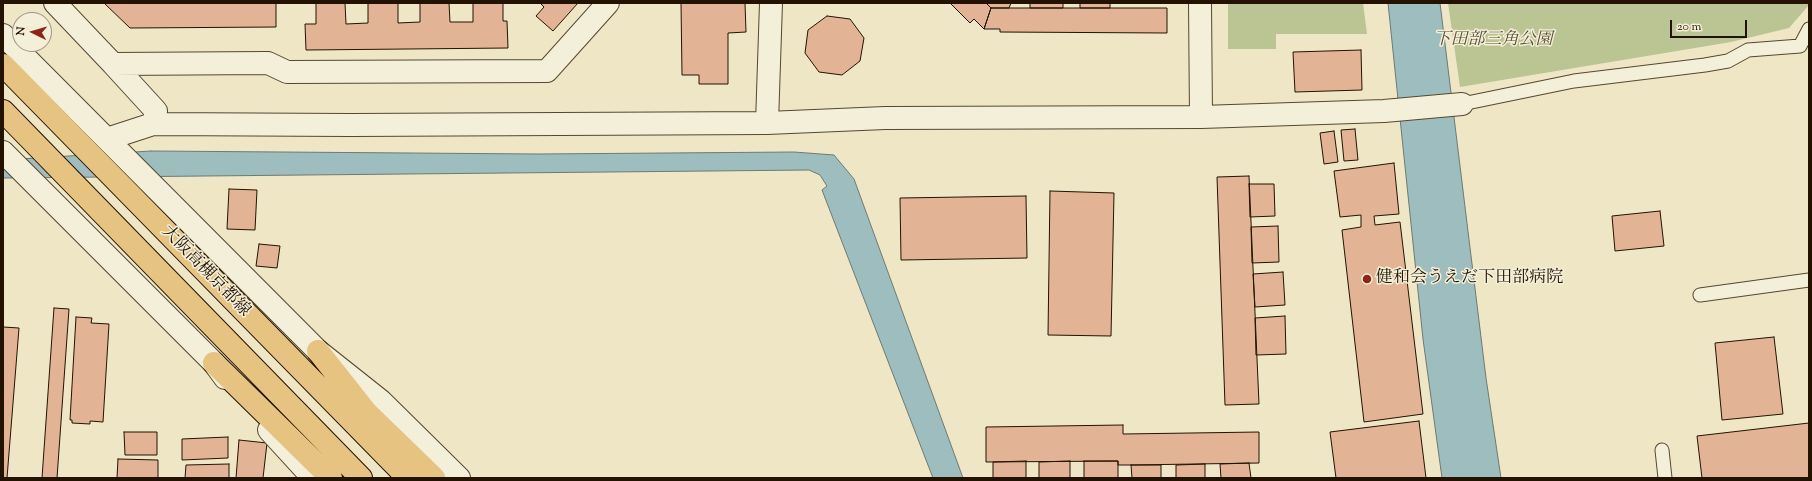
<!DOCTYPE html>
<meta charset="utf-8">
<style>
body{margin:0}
#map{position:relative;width:1812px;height:481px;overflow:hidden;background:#eee6c5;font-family:"Sorts Mill Goudy",serif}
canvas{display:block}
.frame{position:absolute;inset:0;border:4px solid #231200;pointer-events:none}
.north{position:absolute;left:12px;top:12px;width:40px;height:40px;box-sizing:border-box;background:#f4efd9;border:1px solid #a09782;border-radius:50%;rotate:275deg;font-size:11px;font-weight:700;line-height:16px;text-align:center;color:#231200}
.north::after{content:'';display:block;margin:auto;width:14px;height:18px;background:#8f2418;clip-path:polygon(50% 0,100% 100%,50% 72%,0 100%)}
.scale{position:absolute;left:1670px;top:20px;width:77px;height:18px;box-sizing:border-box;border:2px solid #231200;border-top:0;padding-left:5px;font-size:12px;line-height:14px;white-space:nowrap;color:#231200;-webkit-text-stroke:3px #f4efd9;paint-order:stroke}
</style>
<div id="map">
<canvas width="1812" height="481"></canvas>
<div class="frame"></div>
<div class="north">N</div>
<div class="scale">20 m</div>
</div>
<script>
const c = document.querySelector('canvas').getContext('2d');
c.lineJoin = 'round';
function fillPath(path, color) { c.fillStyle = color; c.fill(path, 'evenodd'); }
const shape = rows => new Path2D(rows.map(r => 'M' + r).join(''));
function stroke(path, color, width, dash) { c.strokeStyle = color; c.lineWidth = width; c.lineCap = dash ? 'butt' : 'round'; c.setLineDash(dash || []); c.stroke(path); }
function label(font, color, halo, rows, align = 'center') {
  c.font = font + ' "Sorts Mill Goudy","Noto Serif JP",serif'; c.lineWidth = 3; c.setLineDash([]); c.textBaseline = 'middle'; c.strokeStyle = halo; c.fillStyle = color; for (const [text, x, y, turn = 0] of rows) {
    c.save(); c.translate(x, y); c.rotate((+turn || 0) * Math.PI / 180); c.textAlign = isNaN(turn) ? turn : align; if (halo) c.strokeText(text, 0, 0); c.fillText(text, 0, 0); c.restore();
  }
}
fillPath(shape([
 [1228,3,1363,3,1367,34,1276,34,1276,49,1228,49],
 [1448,3,1809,3,1809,5,1789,28,1731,42,1460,87]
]), '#bbc493');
const water = shape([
 [1388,3,1440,3,1486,378,1501,478,1442,478,1423,339,1388,3],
 [151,151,538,154,794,152,834,155,854,179,963,478,933,478,822,190,827,186,820,175,809,170,3,178,3,160,151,151]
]);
fillPath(water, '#9ebdbe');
stroke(water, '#6d7972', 1);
const building = shape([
 [104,3,276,3,276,27,130,28,104,3],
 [316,3,345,3,346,24,368,23,368,3,398,3,398,23,420,22,420,3,449,3,450,22,473,22,473,3,503,3,503,21,507,21,508,48,306,50,305,24,316,24,316,3],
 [540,3,578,3,553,31,536,16,544,7,540,3],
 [681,3,745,3,746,32,728,33,728,84,699,84,699,75,682,75,681,3],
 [950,3,986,3,991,8,984,29,974,19,970,23,950,3],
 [986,3,1011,3,1009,8,991,8,986,3],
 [1030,3,1063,3,1063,8,1030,8,1030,3],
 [1080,3,1110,3,1110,8,1080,8,1080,3],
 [991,8,1167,8,1167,33,1000,32,1000,29,984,29,991,8],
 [827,16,850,19,864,38,860,61,842,75,819,72,805,53,808,30,827,16],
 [1361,50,1362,90,1295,92,1293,52,1361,50],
 [1355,129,1358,160,1344,161,1341,130,1355,129],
 [1334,131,1338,162,1324,164,1320,133,1334,131],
 [1394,163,1399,214,1374,216,1375,225,1400,222,1423,414,1364,422,1342,230,1361,227,1361,215,1340,217,1334,171,1394,163],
 [1249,176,1259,404,1225,405,1217,177,1249,176],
 [1249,184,1274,184,1275,216,1250,217,1249,184],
 [229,189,257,190,255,230,227,229,229,189],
 [1050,191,1114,193,1111,336,1048,335,1050,191],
 [1026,196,1027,258,901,260,900,198,1026,196],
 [1660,211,1664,246,1615,251,1612,216,1660,211],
 [1278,226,1279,262,1252,263,1251,227,1278,226],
 [259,244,280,246,277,268,256,266,259,244],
 [1283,272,1285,305,1255,307,1253,274,1283,272],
 [54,308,69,309,57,478,42,478,54,308],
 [1285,316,1286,354,1256,355,1255,318,1285,316],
 [76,317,92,318,91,323,109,324,103,422,90,421,90,424,72,423,72,420,70,420,76,317],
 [3,327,19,328,7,478,3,478,3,327],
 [1774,337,1783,414,1722,420,1715,343,1774,337],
 [1419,421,1426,478,1336,478,1330,432,1419,421],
 [1809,423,1809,478,1702,478,1697,436,1809,423],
 [1123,425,1123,434,1259,432,1259,463,1131,465,1118,465,1118,461,986,462,986,427,1123,425],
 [124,432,157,432,157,455,125,455,124,432],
 [228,437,228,458,182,460,182,439,228,437],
 [239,440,267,443,263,478,236,478,239,440],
 [118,459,158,460,158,478,117,478,118,459],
 [1026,461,1026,478,993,478,993,462,1026,461],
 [1070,461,1070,478,1039,478,1039,462,1070,461],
 [1084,461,1118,461,1118,478,1084,478,1084,461],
 [1249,463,1251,478,1221,478,1220,464,1249,463],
 [229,464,229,478,185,478,186,465,229,464],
 [1205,464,1205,478,1176,478,1176,465,1205,464],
 [1131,465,1161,465,1161,478,1132,478,1131,465]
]);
fillPath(building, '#e2b495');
stroke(building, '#231200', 1);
const service = shape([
 [1462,104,1574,81,1705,65,1728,61,1748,50,1800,46,1809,29],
 [1700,295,1809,280],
 [1662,450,1665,478]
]);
const minor = shape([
 [55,3,113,64,268,63,287,72,547,71,608,3],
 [1200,3,1201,117],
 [3,35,318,351,381,401,459,478],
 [113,64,156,111,153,124],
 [767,123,771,3],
 [107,139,153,124,351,125,767,123,885,118,1201,117,1384,111,1462,104],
 [3,152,214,363,225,378],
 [269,430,313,478]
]);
const primary = shape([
 [3,65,408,478],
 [3,111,361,478],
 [318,351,367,413,434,478],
 [214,363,331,478]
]);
stroke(service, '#564731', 15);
stroke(minor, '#564731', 24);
stroke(primary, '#231200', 24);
stroke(service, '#f4efd9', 13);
stroke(minor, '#f4efd9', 22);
stroke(primary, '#e7c382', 22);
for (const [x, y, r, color] of [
 [1367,279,5,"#8f2418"]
]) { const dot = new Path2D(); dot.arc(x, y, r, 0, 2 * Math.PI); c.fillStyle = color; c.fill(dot); stroke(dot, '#f4efd9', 1.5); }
label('italic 17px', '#585033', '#f4efd9', [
 ["下田部三角公園",1493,41]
]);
label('17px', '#231200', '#f4efd9', [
 ["大阪高槻京都線",205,272,46]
]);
label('17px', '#231200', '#f4efd9', [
 ["健和会うえだ下田部病院",1376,279]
], 'left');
</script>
